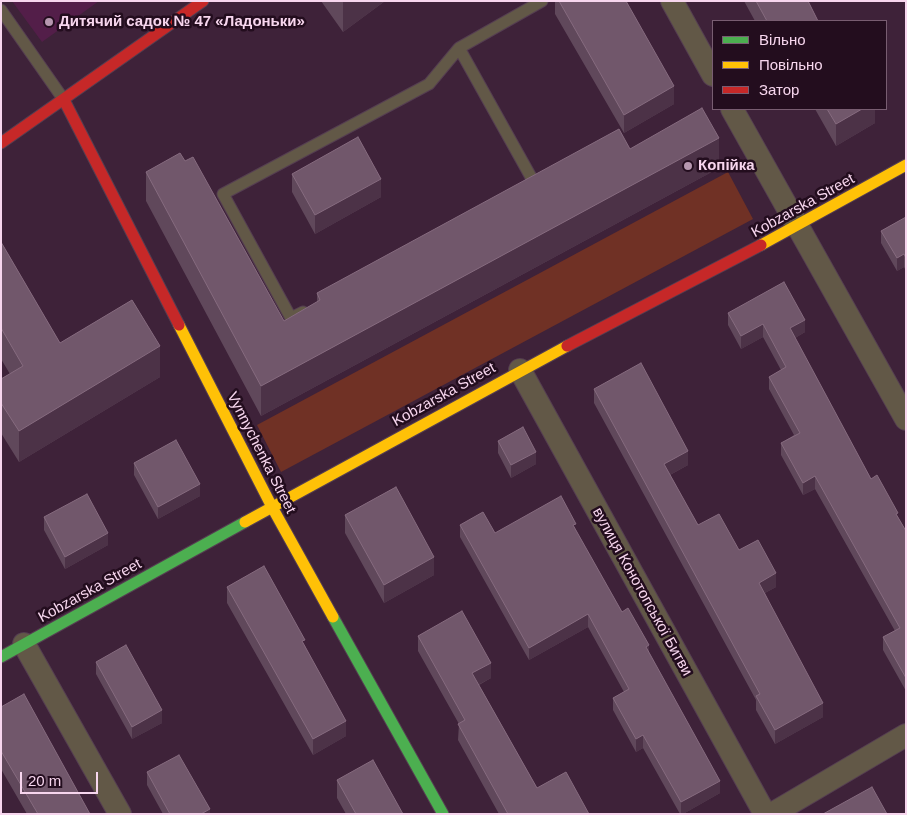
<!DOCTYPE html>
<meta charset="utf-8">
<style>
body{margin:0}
#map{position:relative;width:907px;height:815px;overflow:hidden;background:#3e2239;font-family:Arial,sans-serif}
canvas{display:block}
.frame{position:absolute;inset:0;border:2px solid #f7d6ee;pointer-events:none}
.legend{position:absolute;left:712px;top:20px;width:175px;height:90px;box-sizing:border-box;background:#230d1e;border:1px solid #785d71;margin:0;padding:6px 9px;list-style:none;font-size:15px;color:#f7d6ee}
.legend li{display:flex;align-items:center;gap:10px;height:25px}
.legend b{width:25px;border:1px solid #785d71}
.scale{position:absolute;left:20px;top:772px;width:78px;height:22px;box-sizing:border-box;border:2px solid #f7d6ee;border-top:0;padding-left:6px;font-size:15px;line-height:18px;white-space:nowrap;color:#f7d6ee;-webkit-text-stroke:4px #230d1e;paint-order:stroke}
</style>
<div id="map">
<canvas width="907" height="815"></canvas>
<div class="frame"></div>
<ul class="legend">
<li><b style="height:6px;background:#4caf50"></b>Вільно</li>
<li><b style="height:6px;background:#ffc107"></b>Повільно</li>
<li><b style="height:6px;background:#c62828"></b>Затор</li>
</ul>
<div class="scale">20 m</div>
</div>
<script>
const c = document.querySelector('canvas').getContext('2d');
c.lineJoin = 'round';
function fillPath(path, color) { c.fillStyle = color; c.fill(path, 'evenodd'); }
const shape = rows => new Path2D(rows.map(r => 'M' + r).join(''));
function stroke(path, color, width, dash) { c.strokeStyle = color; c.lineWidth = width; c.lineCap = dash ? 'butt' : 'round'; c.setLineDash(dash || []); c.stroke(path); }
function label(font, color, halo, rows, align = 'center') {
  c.font = font + ' Arial,sans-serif'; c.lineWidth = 5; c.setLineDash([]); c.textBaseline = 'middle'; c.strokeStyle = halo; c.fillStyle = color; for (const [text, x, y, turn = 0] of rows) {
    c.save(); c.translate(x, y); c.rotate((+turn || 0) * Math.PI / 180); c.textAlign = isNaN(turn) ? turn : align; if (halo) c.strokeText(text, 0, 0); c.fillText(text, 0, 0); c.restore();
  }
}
fillPath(shape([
 [12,1,99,1,42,42]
]), '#531e49');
fillPath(shape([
 [728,172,753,219,281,472,257,425]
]), '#703125');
const lane = shape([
 [1,10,64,100],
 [536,186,459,48,542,1],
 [303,312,291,318,223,194,429,84,459,48]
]);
const street = shape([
 [672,1,713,75],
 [732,109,906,419],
 [520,370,765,814],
 [24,644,120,814],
 [772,814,906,735]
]);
const fast = shape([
 [333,617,443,814],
 [1,657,245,522]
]);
const slow = shape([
 [761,245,906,165],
 [179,325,272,507,333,617],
 [245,522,567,346]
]);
const jam = shape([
 [64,100,179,325],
 [1,143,203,1],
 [567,346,761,245]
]);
stroke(lane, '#553e51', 13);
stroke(street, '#553e51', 24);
stroke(fast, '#553e51', 13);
stroke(slow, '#553e51', 13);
stroke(jam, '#553e51', 13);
stroke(lane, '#625847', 11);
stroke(street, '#625847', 22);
stroke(fast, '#4caf50', 11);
stroke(slow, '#ffc107', 11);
stroke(jam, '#c62828', 11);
fillPath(shape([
 [321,1,385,1,343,32],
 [555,1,626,1,674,104,624,133,555,14],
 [744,1,808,1,818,21,755,21],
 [815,109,875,109,875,123,836,146],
 [630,149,719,168,261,416,146,201,146,172,185,161,284,321,317,302,317,293],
 [292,174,381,197,315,234,292,192],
 [906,217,906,271,904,267,897,271,881,243,881,231],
 [1,242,60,343,160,377,19,462,1,433,1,379,10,374,1,359],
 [728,313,805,332,795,338,871,479,898,517,906,531,906,691,883,650,883,637,895,631,815,489,803,495,781,455,781,443,794,435,769,389,769,377,781,370,763,337,741,349,728,325],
 [594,389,688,465,670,475,698,525,739,550,776,587,765,593,823,717,775,744,756,710,756,700,594,403],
 [498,441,536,464,511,478,498,453],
 [134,463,200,496,158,519,134,475],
 [345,515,434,575,384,603,345,533],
 [44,517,108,545,65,569,44,530],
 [460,525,495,533,576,531,622,612,649,653,720,793,683,814,680,814,643,748,636,752,613,710,613,698,624,692,588,627,529,660,460,537],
 [227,587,305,646,346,736,313,755,227,603],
 [418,636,491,678,479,685,537,788,589,814,499,814,458,740,459,724,418,651],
 [96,662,162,723,132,739,96,674],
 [1,707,90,814,27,814,1,769],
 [147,772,210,814,163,814,147,785],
 [337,780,403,814,346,814,337,798]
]), '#60485b');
fillPath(shape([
 [343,1,385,1,343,32],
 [674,86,674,104,624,133,624,115],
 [862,109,875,109,875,123,836,146,836,124],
 [719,138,719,168,261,416,261,386],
 [381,179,381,197,315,234,315,215],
 [904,254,904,267,897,271,897,258],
 [805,320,805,332,790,341,790,328],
 [763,324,763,337,741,349,741,336],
 [160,346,160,377,19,462,19,431],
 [688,451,688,465,664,478,664,464],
 [536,452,536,464,511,478,511,465],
 [815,476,815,489,803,495,803,483],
 [200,484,200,496,158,519,158,507],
 [108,533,108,545,65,569,65,557],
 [434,557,434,575,384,603,384,585],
 [776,573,776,587,759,596,759,583],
 [588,614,588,627,529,660,529,648],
 [649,645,649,657,646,647],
 [491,663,491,678,472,688,472,673],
 [823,703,823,717,775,744,775,730],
 [162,710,162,723,132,739,132,727],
 [346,721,346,736,313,755,313,739],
 [643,735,643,748,636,752,636,739],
 [720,781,720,793,683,814,681,814,681,802],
 [210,809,210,814,201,814]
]), '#4c3247');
const building = shape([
 [559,1,626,1,674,86,624,115,559,1],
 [756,1,808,1,818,21,767,21,756,1],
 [702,108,719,138,261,386,146,172,180,153,185,161,193,157,284,321,320,300,317,293,619,129,630,149,702,108],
 [827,109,862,109,836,124,827,109],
 [358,137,381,179,315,215,292,174,358,137],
 [906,217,906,258,904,254,897,258,881,231,906,217],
 [1,242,60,343,132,300,160,346,19,431,1,403,1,379,23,366,1,328,1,242],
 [784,282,805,320,790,328,871,479,877,475,898,513,896,514,906,531,906,678,883,637,900,628,815,476,803,483,781,443,800,433,769,377,786,367,763,324,741,336,728,313,784,282],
 [641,363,688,451,664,464,698,525,719,514,739,550,758,540,776,573,759,583,823,703,775,730,756,696,760,694,594,389,641,363],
 [523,427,536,452,511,465,498,441,523,427],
 [176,440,200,484,158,507,134,463,176,440],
 [396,487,434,557,384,585,345,515,396,487],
 [87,494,108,533,65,557,44,517,87,494],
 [561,496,576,524,573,525,622,612,628,608,649,645,646,647,720,781,681,802,643,735,636,739,613,698,629,689,588,614,529,648,460,525,483,512,495,533,561,496],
 [264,566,305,640,302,641,346,721,313,739,227,587,264,566],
 [462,611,491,663,472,673,537,788,566,772,589,814,508,814,458,724,465,720,418,636,462,611],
 [126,645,162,710,132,727,96,662,126,645],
 [24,694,90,814,38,814,1,751,1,707,24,694],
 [179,755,210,809,201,814,170,814,147,772,179,755],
 [373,760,403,814,356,814,337,780,373,760],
 [872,787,887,814,823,814,872,787]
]);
fillPath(building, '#71576b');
stroke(building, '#866b7f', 1);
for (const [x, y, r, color] of [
 [49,22,5,"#b697af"],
 [688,166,5,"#b697af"]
]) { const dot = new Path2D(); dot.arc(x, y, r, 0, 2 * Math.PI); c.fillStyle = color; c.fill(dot); stroke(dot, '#230d1e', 2); }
label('bold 15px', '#f7d6ee', '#230d1e', [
 ["Дитячий садок № 47 «Ладоньки»",59,22],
 ["Копійка",698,166]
], 'left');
label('15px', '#f7d6ee', '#230d1e', [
 ["Kobzarska Street",803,206,-29],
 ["Kobzarska Street",444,395,-29],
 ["Vynnychenka Street",261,453,63],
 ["Kobzarska Street",90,591,-29],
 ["вулиця Конотопської Битви",642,592,61]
]);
</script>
